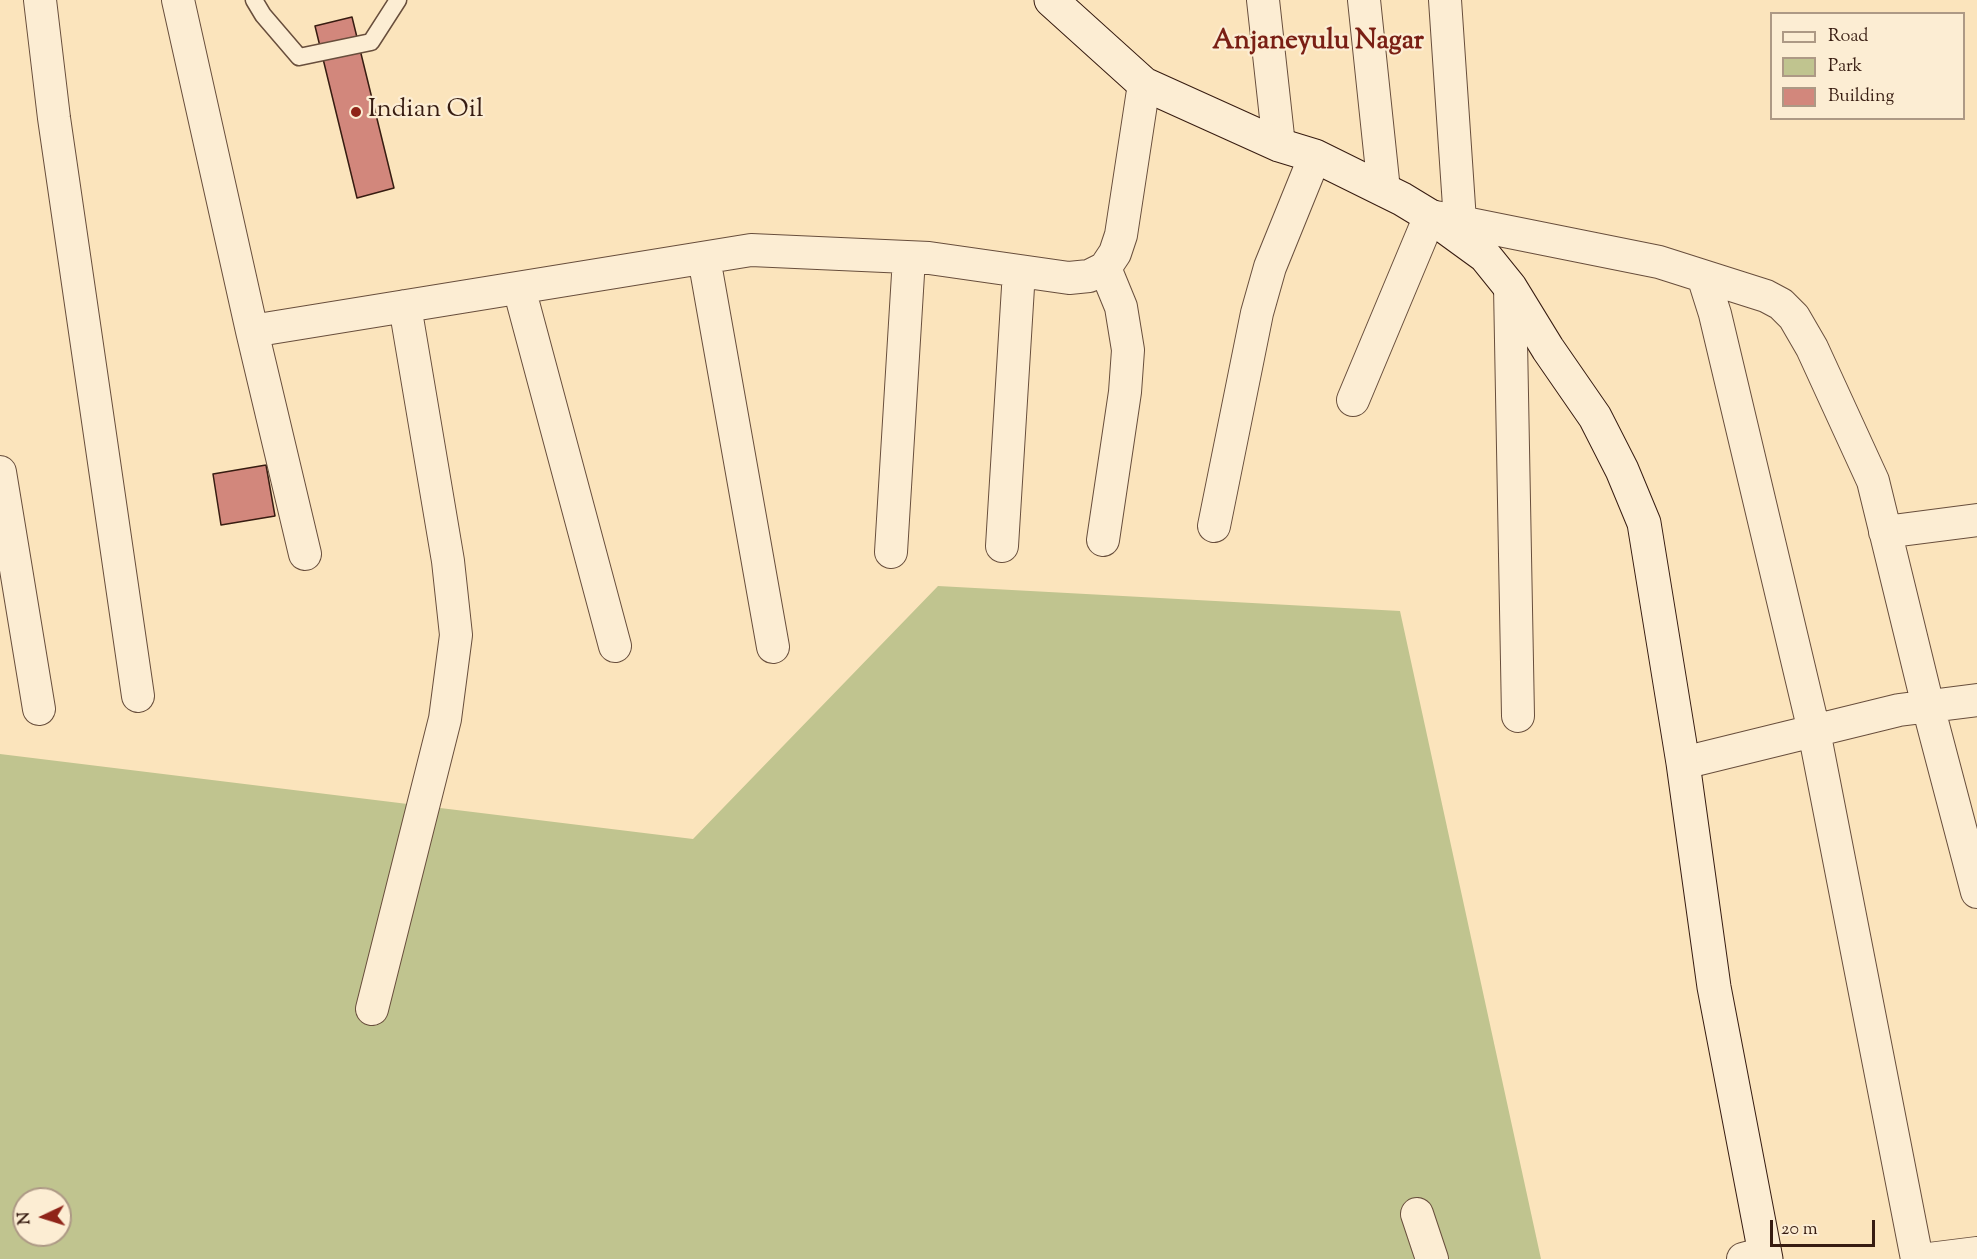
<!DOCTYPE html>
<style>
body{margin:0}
#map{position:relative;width:1977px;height:1259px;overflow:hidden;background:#fbe4bc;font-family:"Sorts Mill Goudy",serif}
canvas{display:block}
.legend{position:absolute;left:1770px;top:12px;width:195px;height:108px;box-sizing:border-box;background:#fcedd3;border:2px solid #ad9985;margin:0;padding:8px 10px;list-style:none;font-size:18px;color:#371c11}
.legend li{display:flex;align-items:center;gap:12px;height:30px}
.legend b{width:30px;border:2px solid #ad9985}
.north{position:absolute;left:12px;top:1187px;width:60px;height:60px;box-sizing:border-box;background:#fcedd3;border:2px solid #ad9985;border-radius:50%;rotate:266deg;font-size:16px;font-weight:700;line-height:24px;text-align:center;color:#371c11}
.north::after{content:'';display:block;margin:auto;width:21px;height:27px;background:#8f2418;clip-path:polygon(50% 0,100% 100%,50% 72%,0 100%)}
.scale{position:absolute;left:1770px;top:1220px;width:105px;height:27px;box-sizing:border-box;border:3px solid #371c11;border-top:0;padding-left:8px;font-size:18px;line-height:21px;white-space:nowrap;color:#371c11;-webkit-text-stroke:4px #fcedd3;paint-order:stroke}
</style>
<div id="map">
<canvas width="1977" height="1259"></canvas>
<ul class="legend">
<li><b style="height:8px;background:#fcedd3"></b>Road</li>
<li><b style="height:16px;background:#c0c48f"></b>Park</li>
<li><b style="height:16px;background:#d2877c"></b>Building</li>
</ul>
<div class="north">N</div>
<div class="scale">20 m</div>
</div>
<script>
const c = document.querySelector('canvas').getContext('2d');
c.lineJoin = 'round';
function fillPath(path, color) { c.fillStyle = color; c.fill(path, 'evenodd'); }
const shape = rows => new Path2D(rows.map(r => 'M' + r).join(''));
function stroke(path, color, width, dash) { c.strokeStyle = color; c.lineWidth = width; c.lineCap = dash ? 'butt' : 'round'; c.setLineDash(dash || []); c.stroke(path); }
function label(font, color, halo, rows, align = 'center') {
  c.font = font + ' "Sorts Mill Goudy",serif'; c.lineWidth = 4.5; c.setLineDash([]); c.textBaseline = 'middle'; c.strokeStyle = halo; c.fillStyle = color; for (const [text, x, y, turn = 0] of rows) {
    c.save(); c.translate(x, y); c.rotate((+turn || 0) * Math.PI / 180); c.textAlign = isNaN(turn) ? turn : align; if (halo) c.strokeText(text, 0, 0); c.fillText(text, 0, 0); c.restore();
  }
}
fillPath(shape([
 [938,586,1400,611,1541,1259,0,1259,0,754,693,839],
 [24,1199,60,1199,60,1235,24,1235]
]), '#c0c48f');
const building = shape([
 [352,17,394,188,357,198,315,26,352,17],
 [266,465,275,516,221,525,213,474,266,465]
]);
fillPath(building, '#d2877c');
stroke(building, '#371c11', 1.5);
const lane = shape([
 [254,0,263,15,299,57,371,42,398,0]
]);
const street = shape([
 [40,0,54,118,138,696],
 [178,0,252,331,751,250,929,258,1069,278,1089,276,1105,268,1115,253,1121,235,1144,84],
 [1263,0,1279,145],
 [1364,0,1384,190],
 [1445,0,1460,221],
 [704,258,773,647],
 [1703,276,1766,296,1781,304,1794,317,1812,348,1873,481,1928,706,1977,892],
 [1510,287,1518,716],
 [519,288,615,646],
 [252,331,305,554],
 [1353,400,1430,216,1659,262,1703,276,1715,314,1814,731,1917,1259],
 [0,472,39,709],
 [1214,526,1257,313,1270,267,1315,156],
 [1885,532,1977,520],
 [1103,540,1125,392,1128,350,1121,307,1105,268],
 [1002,546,1019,271],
 [891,552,909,258],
 [1683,763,1899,710,1977,700],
 [372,1009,445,719,456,635,448,561,405,306],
 [1417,1214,1432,1259],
 [1743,1259,1765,1253],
 [1929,1259,1977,1253]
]);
const secondary = shape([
 [1051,0,1144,84,1279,145,1315,156,1402,199,1430,216,1485,256,1510,287,1548,349,1595,417,1622,470,1644,523,1683,763,1714,987,1766,1259]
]);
stroke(lane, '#684e3c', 19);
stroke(street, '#684e3c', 34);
stroke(secondary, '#371c11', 35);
stroke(lane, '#fcedd3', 16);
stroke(street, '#fcedd3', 32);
stroke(secondary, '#fcedd3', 33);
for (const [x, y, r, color] of [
 [356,112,6,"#8f2418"]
]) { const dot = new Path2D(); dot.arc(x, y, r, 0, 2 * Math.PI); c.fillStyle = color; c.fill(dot); stroke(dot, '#fcedd3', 2); }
label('26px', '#371c11', '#fcedd3', [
 ["Indian Oil",368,112]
], 'left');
label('bold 27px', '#7a1f14', '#fcedd3', [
 ["Anjaneyulu Nagar",1318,43]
]);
</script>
